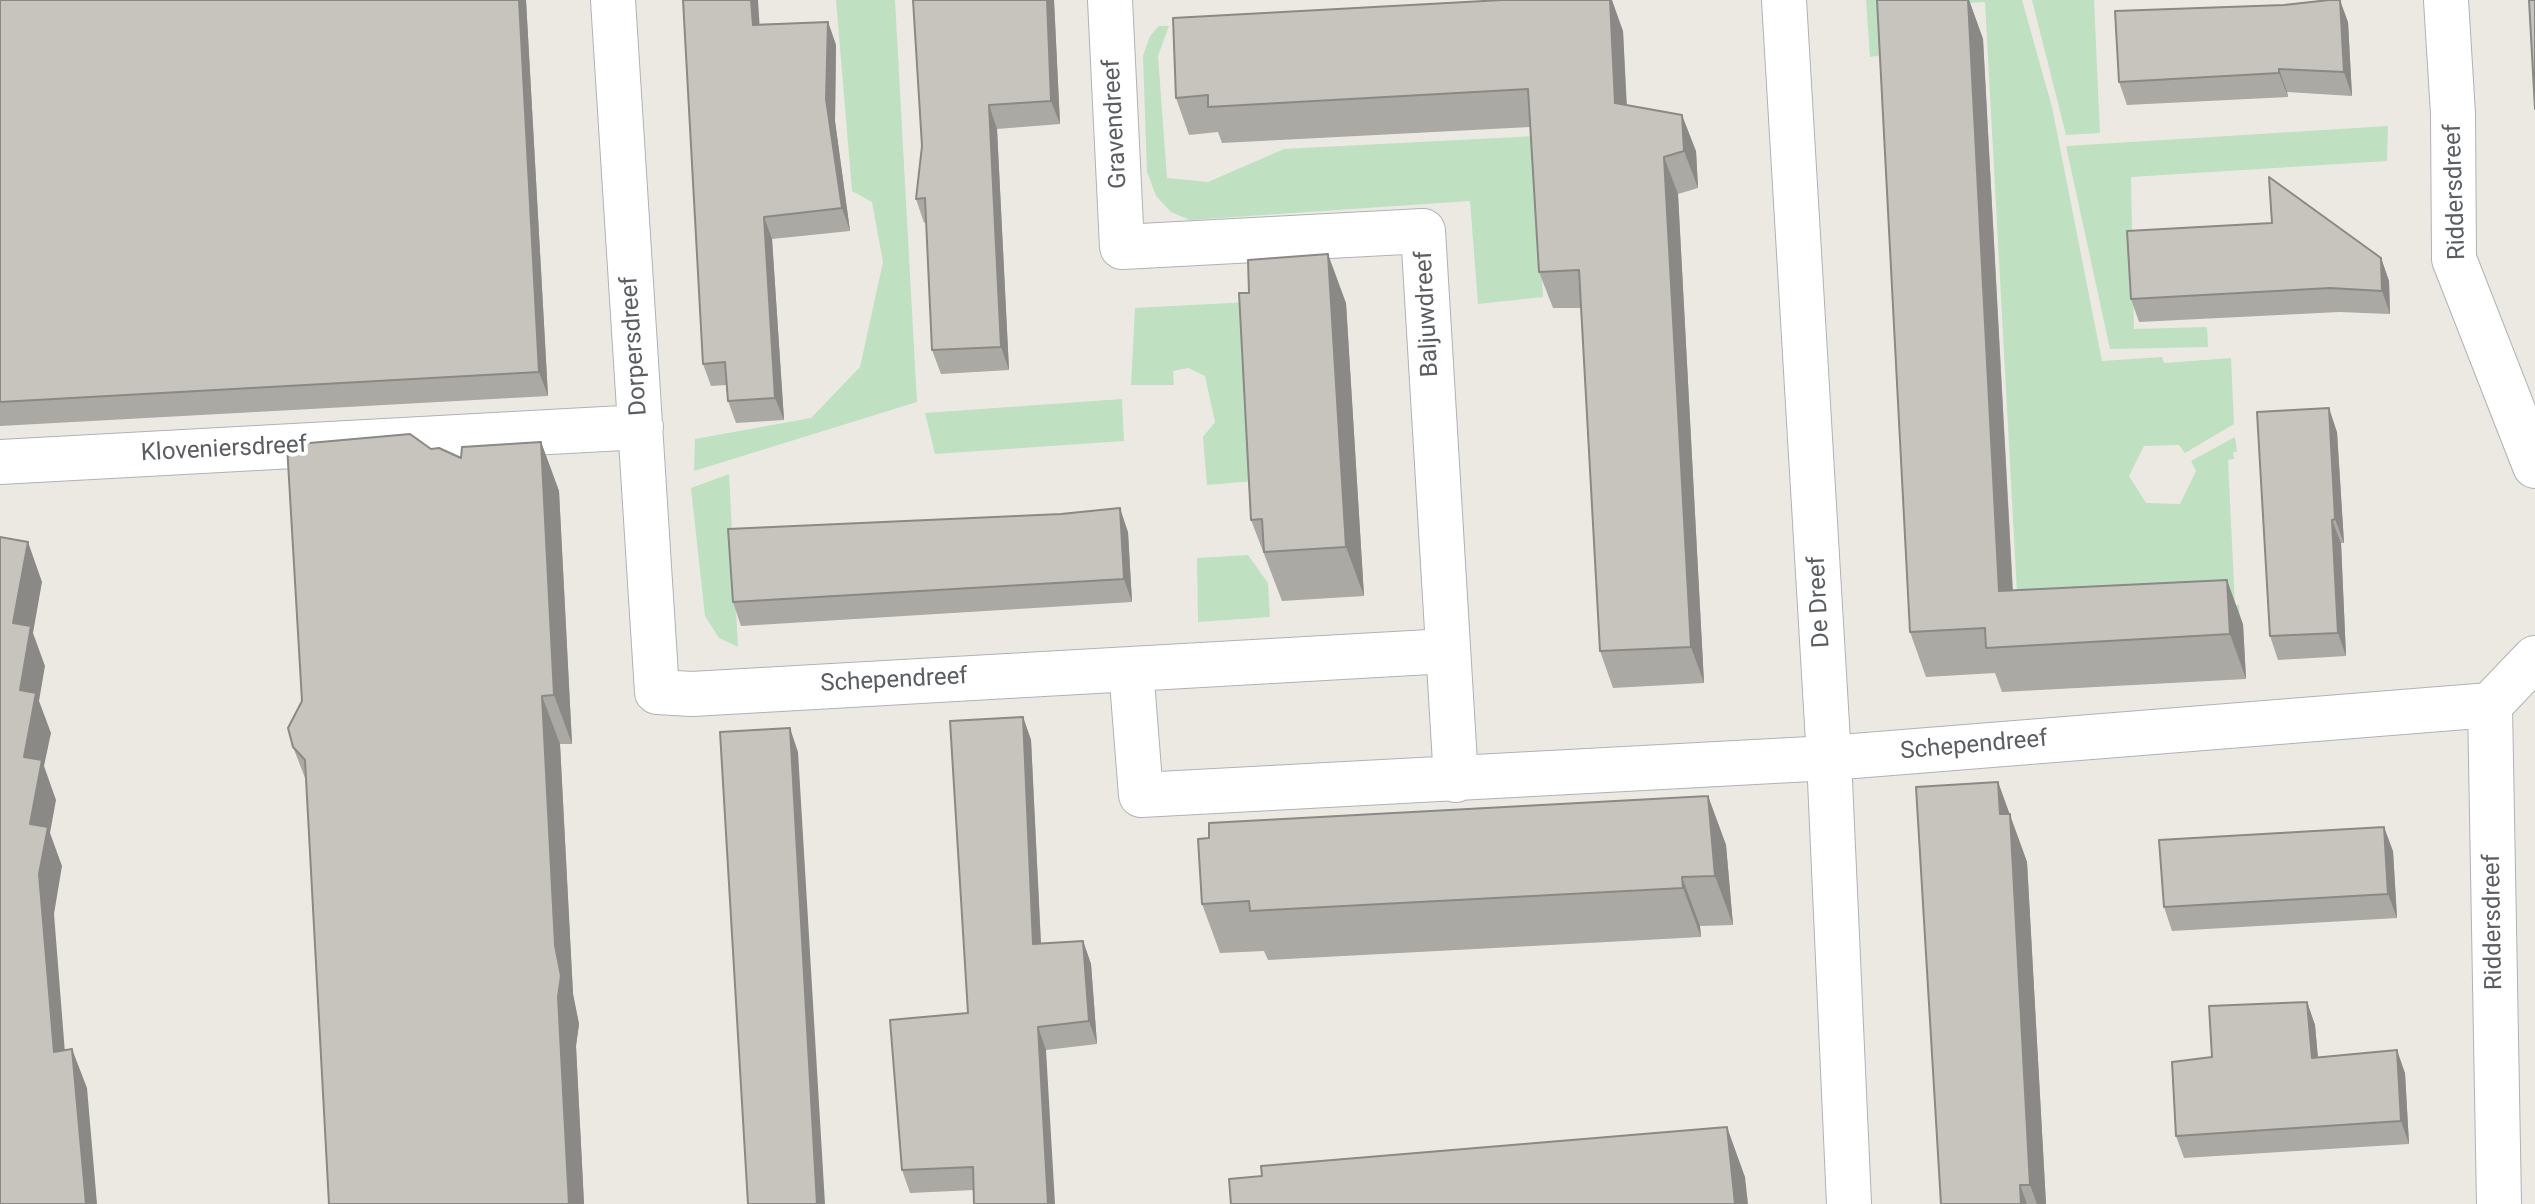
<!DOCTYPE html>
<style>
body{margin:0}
canvas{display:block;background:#ebe9e2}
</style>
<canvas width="2535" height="1204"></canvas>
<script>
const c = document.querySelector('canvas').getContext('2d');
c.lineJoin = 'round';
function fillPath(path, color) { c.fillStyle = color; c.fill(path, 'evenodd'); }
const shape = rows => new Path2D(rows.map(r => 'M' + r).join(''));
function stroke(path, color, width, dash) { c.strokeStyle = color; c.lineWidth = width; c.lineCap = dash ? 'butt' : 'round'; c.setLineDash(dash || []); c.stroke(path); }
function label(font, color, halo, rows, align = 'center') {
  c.font = font + ' Roboto,sans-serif'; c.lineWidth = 8; c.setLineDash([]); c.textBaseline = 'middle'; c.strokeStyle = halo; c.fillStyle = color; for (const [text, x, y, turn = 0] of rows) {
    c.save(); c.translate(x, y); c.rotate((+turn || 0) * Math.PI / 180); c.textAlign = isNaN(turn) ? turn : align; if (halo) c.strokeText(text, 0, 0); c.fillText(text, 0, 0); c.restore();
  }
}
fillPath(shape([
 [836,0,895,0,917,402,694,471,695,439,811,418,860,367,883,262,872,202,852,191],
 [1866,0,2022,0,2052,107,2102,361,2162,357,2164,363,2231,358,2234,424,2185,453,2179,445,2144,446,2129,476,2146,503,2180,504,2196,471,2191,461,2235,437,2237,452,2233,452,2234,459,2228,460,2235,605,2239,605,2240,620,2019,630,1985,2,1885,8,1887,54,1870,57],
 [2032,0,2094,0,2100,133,2066,135],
 [1159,26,1169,26,1158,56,1167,178,1208,182,1284,149,1535,136,1543,297,1478,304,1470,201,1190,220,1171,212,1156,196,1147,172,1143,56,1150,36],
 [2388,126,2387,161,2131,177,2134,329,2207,327,2208,347,2110,349,2066,146],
 [1249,302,1254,481,1207,485,1203,437,1215,422,1205,376,1188,368,1173,371,1174,385,1131,385,1135,308],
 [1122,399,1124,441,935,454,925,413],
 [729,474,738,647,719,638,705,616,691,488],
 [1248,555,1268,583,1270,617,1198,622,1197,558]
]), '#c0e1c1');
const street = shape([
 [613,0,657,692,692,694,1447,651],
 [1110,0,1122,247,1423,231,1456,780],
 [1784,0,1829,758,1849,1204],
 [2446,0,2453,114,2454,259,2535,466],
 [0,462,641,427],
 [1131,669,1141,795,1829,758,2490,705],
 [2499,1204,2490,705,2535,658]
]);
stroke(street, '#afb2b6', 46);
stroke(street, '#fff', 44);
fillPath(shape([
 [0,0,526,0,548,396,0,426],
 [1054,0,1060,124,997,129,1009,370,941,374,932,350,926,222,924,223,916,199],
 [1877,0,1969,0,1983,39,2013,591,2243,624,2246,679,2002,692,1995,673,1926,677,1910,632],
 [828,22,836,45,835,121,850,231,772,239,784,420,736,423,728,401,726,385,711,386,703,364,760,24],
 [2348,22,2352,96,2287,92,2288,97,2127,105,2119,82],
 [1623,31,1627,105,1696,151,1698,188,1678,194,1704,683,1613,688,1600,651,1581,308,1553,308,1539,272,1530,127,1222,143,1218,132,1189,135,1176,98],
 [2381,258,2389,281,2390,314,2339,312,2139,322,2131,299],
 [1346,303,1364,596,1282,601,1251,520],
 [2337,432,2344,543,2341,543,2346,656,2278,660,2270,636],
 [541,442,559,491,572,744,560,744,573,994,579,1024,576,1046,584,1204,329,1204,307,783,293,747,431,449,461,458],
 [1128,532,1132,602,741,626,733,602],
 [1023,717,1031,740,1041,943,1083,941,1091,964,1097,1044,1046,1050,974,1190,910,1193,902,1170,968,1013],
 [1998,782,2027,862,2046,1204,1941,1204],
 [1708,796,1726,845,1733,925,1700,926,1701,937,1268,960,1264,951,1220,953,1202,904],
 [2393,851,2397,918,2172,931,2164,907],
 [2307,1002,2315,1025,2318,1058,2405,1073,2409,1144,2184,1158,2176,1136,2212,1057]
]), '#aba9a3');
fillPath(shape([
 [519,0,526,0,548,396,539,372],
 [751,0,758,0,761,47,753,25],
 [1047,0,1054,0,1060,124,1051,101],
 [1610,0,1612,0,1623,31,1628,140,1615,103],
 [1959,0,1969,0,1983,39,2015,636,1999,591],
 [2340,0,2348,22,2352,96,2344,72],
 [828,22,836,45,835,121,850,231,842,208,826,99],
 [2279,69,2287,92,2288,97,2279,73],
 [989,105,997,129,1009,370,1001,347],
 [1682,115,1696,151,1698,188,1684,151],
 [1664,157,1678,194,1704,683,1691,647],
 [764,217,772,239,784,420,775,398],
 [1328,254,1346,303,1364,596,1346,547],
 [2381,258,2389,281,2390,314,2382,291],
 [2329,408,2337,432,2344,543,2335,519],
 [541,442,559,491,572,744,554,695],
 [1120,508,1128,532,1132,602,1124,579],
 [2332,520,2341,543,2346,656,2338,633],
 [28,542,42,582,33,633,45,666,39,701,51,733,44,766,56,800,50,833,62,866,54,914,68,1091,54,1052,30,824,13,623],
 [2227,580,2243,624,2246,679,2230,634],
 [542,696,560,744,573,994,579,1024,576,1046,584,1204,569,1204],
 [1023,717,1031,740,1042,967,1033,944],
 [790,728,798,752,825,1204,817,1204],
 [1998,782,2027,862,2046,1204,2037,1204,2030,1185],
 [1708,796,1726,845,1733,925,1715,876],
 [2384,827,2393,851,2397,918,2388,894],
 [1682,877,1700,926,1701,937,1683,888],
 [1083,941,1091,964,1097,1044,1089,1021],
 [2307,1002,2315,1025,2320,1081,2312,1058],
 [1038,1027,1046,1050,1055,1204,1048,1204],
 [72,1049,87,1088,97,1204,86,1204],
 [2397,1050,2405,1073,2409,1144,2401,1121],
 [1727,1127,1745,1177,1748,1204,1735,1204],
 [2020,1185,2027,1204,2021,1204]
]), '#8b8985');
const building = shape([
 [0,0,519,0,539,372,0,402,0,0],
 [683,0,751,0,753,25,828,22,826,99,842,208,764,217,775,398,728,401,725,362,703,364,683,0],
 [913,0,1047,0,1051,101,989,105,1001,347,932,350,925,198,916,199,922,146,913,0],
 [1502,0,1610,0,1615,103,1682,115,1684,151,1664,157,1691,647,1600,651,1579,270,1539,272,1528,89,1208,107,1208,95,1176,98,1173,18,1502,0],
 [1877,0,1968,0,1999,591,2227,580,2230,634,1986,648,1985,628,1910,632,1877,0],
 [2329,0,2340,0,2344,72,2279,69,2279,73,2119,82,2115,11,2284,5,2329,0],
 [2529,0,2535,0,2535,109,2529,0],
 [2269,177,2381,258,2382,291,2330,288,2131,299,2127,231,2272,223,2269,177],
 [1328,254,1346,547,1264,552,1262,519,1251,520,1239,293,1249,293,1248,260,1328,254],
 [2329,408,2335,519,2332,520,2338,633,2270,636,2257,412,2329,408],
 [410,434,431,449,439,448,461,458,462,447,541,442,554,695,542,696,555,945,561,976,558,997,569,1204,329,1204,305,760,293,747,288,728,302,701,287,445,410,434],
 [1120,508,1124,579,733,602,728,529,1061,514,1120,508],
 [0,537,28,542,13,623,31,626,20,690,36,693,24,757,42,760,30,824,48,827,39,874,54,1052,72,1049,86,1204,0,1204,0,537],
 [1023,717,1033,944,1083,941,1089,1021,1038,1027,1048,1204,974,1204,973,1167,902,1170,890,1020,968,1013,950,721,1023,717],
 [790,728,817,1204,748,1204,720,732,790,728],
 [1998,782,2000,814,2010,814,2030,1185,2020,1185,2021,1204,1941,1204,1916,787,1998,782],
 [1708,796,1715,876,1682,877,1683,888,1250,911,1249,901,1202,904,1198,839,1209,838,1209,823,1708,796],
 [2384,827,2388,894,2164,907,2159,840,2384,827],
 [2307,1002,2312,1058,2397,1050,2401,1121,2176,1136,2172,1062,2212,1057,2209,1006,2307,1002],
 [1727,1127,1735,1204,1231,1204,1229,1179,1262,1176,1261,1166,1727,1127]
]);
fillPath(building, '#c7c4be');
stroke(building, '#8b8985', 2);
label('24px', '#5a5d61', '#fff', [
 ["Gravendreef",1116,124,-93],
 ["Riddersdreef",2456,192,-92],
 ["Baljuwdreef",1428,314,-93],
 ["Dorpersdreef",635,346,-94],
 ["Kloveniersdreef",224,450,-3],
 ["De Dreef",1820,602,-93],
 ["Schependreef",894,681,-3],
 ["Schependreef",1974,746,-5],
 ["Riddersdreef",2494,922,-91]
]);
</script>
